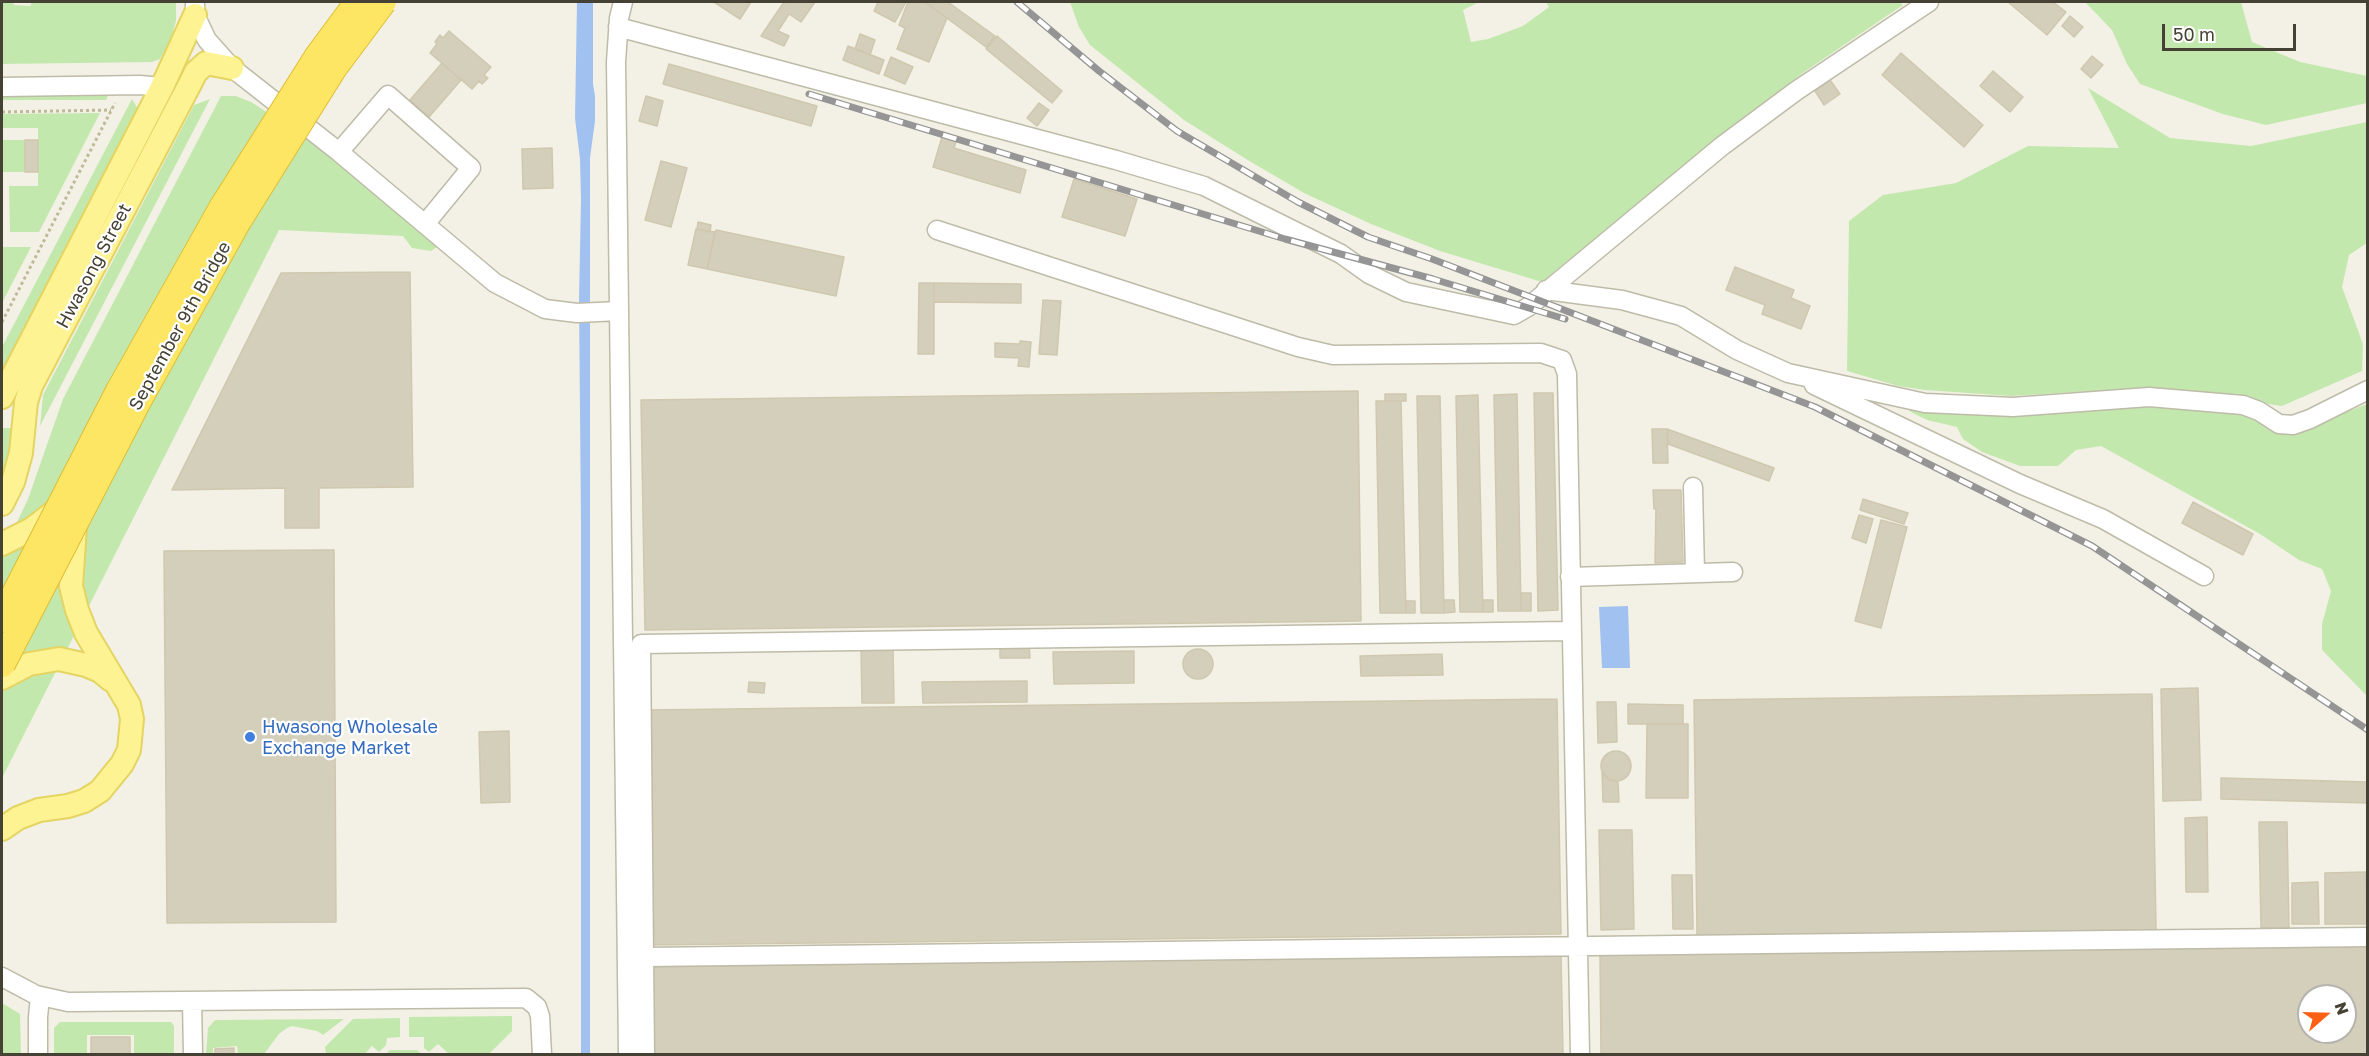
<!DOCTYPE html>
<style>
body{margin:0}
#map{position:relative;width:2369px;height:1056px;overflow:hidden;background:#f3f1e5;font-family:"Golos Text",sans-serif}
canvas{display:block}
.frame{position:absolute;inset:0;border:3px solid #454235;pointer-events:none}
.north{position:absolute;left:2297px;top:984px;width:60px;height:60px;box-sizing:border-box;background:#fff;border:2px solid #b5b3ae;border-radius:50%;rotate:70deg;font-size:16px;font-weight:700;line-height:24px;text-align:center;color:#454235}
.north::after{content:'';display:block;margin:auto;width:21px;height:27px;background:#fb6015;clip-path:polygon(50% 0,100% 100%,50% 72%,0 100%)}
.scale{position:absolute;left:2162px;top:24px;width:134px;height:27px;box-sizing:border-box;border:3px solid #454235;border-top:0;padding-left:8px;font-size:18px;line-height:21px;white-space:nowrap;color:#454235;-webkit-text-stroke:4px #fff;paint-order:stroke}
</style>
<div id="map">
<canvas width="2369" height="1056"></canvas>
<div class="frame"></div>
<div class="north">N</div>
<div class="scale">50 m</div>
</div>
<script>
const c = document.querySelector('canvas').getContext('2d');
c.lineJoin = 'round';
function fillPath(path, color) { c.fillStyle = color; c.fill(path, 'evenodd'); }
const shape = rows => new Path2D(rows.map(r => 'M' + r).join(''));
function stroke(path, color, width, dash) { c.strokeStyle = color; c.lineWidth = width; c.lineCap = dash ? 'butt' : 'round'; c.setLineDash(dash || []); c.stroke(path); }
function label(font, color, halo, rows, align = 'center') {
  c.font = font + ' "Golos Text",sans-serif'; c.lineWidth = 4.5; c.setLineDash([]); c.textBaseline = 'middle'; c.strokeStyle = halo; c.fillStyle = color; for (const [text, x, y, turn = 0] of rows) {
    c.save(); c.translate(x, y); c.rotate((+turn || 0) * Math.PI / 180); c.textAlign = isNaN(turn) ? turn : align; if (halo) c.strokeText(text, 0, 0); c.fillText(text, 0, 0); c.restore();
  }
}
fillPath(shape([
 [2,2,13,2,14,5,30,6,32,2,176,2,176,21,170,41,160,59,152,62,2,64],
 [1070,2,1479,2,1463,10,1471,42,1488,39,1523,26,1549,7,1546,2,1899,2,1903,5,1807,70,1716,139,1542,282,1440,251,1371,224,1304,193,1246,159,1184,120,1090,45,1079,27],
 [2085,2,2241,2,2252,42,2300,62,2367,76,2367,103,2266,125,2223,114,2140,84,2127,64,2112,30],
 [2088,88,2170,138,2251,146,2367,122,2367,243,2349,255,2342,287,2363,344,2362,371,2282,406,2268,404,2244,395,2141,388,2011,396,1925,390,1898,386,1847,371,1849,221,1883,195,1956,183,2028,146,2119,148],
 [109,94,106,100,2,100,2,95],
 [221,96,236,96,251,102,324,149,440,245,431,251,412,248,403,236,279,230,2,778,2,554,28,499,63,399],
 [132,99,138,109,138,113,2,372,2,347],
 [210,99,40,426,43,395,194,105],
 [100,113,39,232,10,232,9,186,38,186,38,128,2,128,2,114],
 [2,140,25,140,25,172,2,172],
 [2,247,31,247,2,303],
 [2147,404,2245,412,2316,424,2367,404,2367,696,2322,650,2322,624,2331,591,2322,569,2299,560,2260,534,2101,446,2076,450,2058,466,2020,466,1982,452,1963,439,1957,427,1927,420,1911,412,1904,405],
 [2,428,11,428,15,433,2,479],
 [2,1003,20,1014,21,1054,2,1054],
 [512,1016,512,1031,489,1054,449,1054,438,1044,429,1052,424,1048,424,1037,409,1037,409,1017],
 [400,1018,400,1037,387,1038,386,1045,379,1052,372,1046,365,1054,326,1054,325,1047,353,1019],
 [344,1019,323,1035,317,1031,292,1026,287,1028,279,1034,264,1054,238,1054,237,1046,213,1048,213,1054,206,1054,208,1028,215,1020],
 [60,1022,171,1022,174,1026,174,1054,134,1054,134,1035,87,1035,87,1054,54,1054,54,1028],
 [390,1050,417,1050,422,1054,386,1054]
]), '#c3e8ae');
fillPath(shape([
 [577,2,593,2,593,84,595,96,595,121,590,158,590,1054,581,1054,581,524,579,300,581,200,580,159,575,118],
 [1628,606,1630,668,1602,668,1599,607]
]), '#a1c2f0');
const building = shape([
 [714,2,751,2,740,19,714,2],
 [784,2,815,2,801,22,789,14,778,31,789,36,784,46,761,36,784,2],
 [878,2,906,2,895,22,874,11,878,2],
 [908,2,925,2,947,18,929,62,897,49,905,28,899,25,908,2],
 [925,2,948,2,995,36,986,47,925,2],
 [2008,2,2053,2,2066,12,2047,35,2008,2],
 [2070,16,2083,27,2074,37,2062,26,2070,16],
 [449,31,491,67,484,75,488,78,482,84,479,81,472,89,430,53,437,44,435,42,440,35,443,38,449,31],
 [860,34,875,40,870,55,855,49,860,34],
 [997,36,1062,91,1052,103,986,49,997,36],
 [848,46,884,60,879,74,843,60,848,46],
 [1901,53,1983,125,1964,147,1882,75,1901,53],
 [2092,56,2103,65,2091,78,2081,69,2092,56],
 [891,57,913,67,905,84,884,75,891,57],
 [442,63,461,80,429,117,410,100,442,63],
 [669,64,817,106,811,126,663,84,669,64],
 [1993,71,2023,97,2010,112,1980,86,1993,71],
 [1830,80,1840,94,1824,105,1815,91,1830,80],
 [646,96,663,101,657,126,639,121,646,96],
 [1039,103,1049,110,1037,126,1027,118,1039,103],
 [942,137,956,141,954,148,1026,170,1020,193,933,167,942,137],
 [25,140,38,140,38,172,25,172,25,140],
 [552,148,553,188,523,189,522,149,552,148],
 [661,161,687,168,671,227,645,220,661,161],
 [1074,179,1137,199,1125,236,1062,217,1074,179],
 [698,222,711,225,710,232,697,229,698,222],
 [696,229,715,232,707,269,688,265,696,229],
 [716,230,844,257,836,296,707,269,716,230],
 [1735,267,1794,290,1791,298,1810,306,1801,329,1762,314,1765,305,1726,290,1735,267],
 [410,272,413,487,319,488,319,528,285,528,285,488,172,490,281,273,410,272],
 [919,283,934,283,934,354,918,354,919,283],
 [934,283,1021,284,1021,303,934,302,934,283],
 [1043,300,1061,301,1057,355,1039,354,1043,300],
 [1020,341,1031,342,1029,367,1018,366,1019,358,995,357,995,343,1020,344,1020,341],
 [1358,391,1361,621,645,630,641,400,1358,391],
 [1534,393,1553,393,1558,610,1538,611,1534,393],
 [1385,394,1406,394,1406,401,1385,401,1385,394],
 [1517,394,1521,611,1498,611,1494,395,1517,394],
 [1478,395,1483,612,1460,612,1456,396,1478,395],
 [1417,396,1440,396,1444,613,1421,613,1417,396],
 [1376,401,1401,401,1406,613,1380,613,1376,401],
 [1652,429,1667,429,1668,463,1653,463,1652,429],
 [1667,429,1774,468,1769,481,1668,444,1667,429],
 [1653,490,1681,490,1683,562,1655,563,1656,509,1654,509,1653,490],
 [1863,499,1908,513,1904,524,1860,510,1863,499],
 [2193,502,2253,534,2243,555,2182,523,2193,502],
 [1859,515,1873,519,1866,543,1852,538,1859,515],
 [1881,520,1907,527,1881,628,1855,621,1881,520],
 [334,550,336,922,167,923,164,551,334,550],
 [1521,593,1531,593,1531,611,1521,611,1521,593],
 [1444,600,1454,600,1455,612,1444,613,1444,600],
 [1483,600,1493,600,1493,612,1483,612,1483,600],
 [1406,601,1415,601,1415,613,1406,613,1406,601],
 [1000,644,1029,644,1030,658,1000,658,1000,644],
 [893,647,894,703,862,703,861,648,893,647],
 '1183 664a15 15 0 1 1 30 0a15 15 0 1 1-30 0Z',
 [1134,651,1134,683,1054,684,1053,652,1134,651],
 [1442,654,1443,675,1361,676,1360,656,1442,654],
 [1027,681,1027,702,923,703,922,682,1027,681],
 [749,682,765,683,764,693,748,692,749,682],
 [2198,688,2201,800,2163,801,2161,689,2198,688],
 [2152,694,2156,930,1697,936,1694,700,2152,694],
 [1557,699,1561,934,649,945,646,710,1557,699],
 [1597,702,1616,702,1617,742,1598,743,1597,702],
 [1628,704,1683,705,1683,724,1628,724,1628,704],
 [1647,724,1688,724,1688,798,1646,798,1647,724],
 [509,731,510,802,481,803,479,732,509,731],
 '1601 766a15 15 0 1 1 30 0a15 15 0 1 1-30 0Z',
 [1602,771,1609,780,1618,781,1619,802,1603,802,1602,771],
 [2221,778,2368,782,2368,803,2221,799,2221,778],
 [2207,817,2208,892,2186,892,2185,818,2207,817],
 [2259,822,2287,822,2289,928,2261,928,2259,822],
 [1599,830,1632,830,1634,929,1601,930,1599,830],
 [2366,872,2367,924,2325,924,2325,873,2366,872],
 [1672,875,1692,875,1693,929,1673,929,1672,875],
 [2318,882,2319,924,2292,924,2292,883,2318,882],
 [2368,945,2368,1054,1601,1054,1600,955,2368,945],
 [2309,996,2345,996,2345,1032,2309,1032,2309,996],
 [1561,955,1563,1054,651,1054,650,967,1561,955],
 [91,1037,130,1037,130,1054,91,1054,91,1037],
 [234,1048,234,1054,215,1054,215,1049,234,1048]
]);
fillPath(building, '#d4cfbb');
stroke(building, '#cfc8ae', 1.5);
const minor = shape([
 [195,2,195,15,207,40,232,68,339,152,495,283,545,309,577,313,619,311],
 [623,2,619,18,616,62,628,1054],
 [618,27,1116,160,1204,186,1341,254,1369,274,1406,292,1514,315,1528,307,1722,146,1796,91,1929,2],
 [2,87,140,85,162,87],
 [339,152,388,95,471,168,425,224],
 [937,230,1298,347,1333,355,1541,353,1562,360,1567,374,1580,1054],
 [1546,290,1622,300,1681,316,1737,350,1788,373,1925,403,2013,407,2149,397,2243,405,2259,411,2279,424,2293,425,2310,419,2368,390],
 [1814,385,2020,484,2103,519,2204,576],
 [1693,487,1695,573],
 [1570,577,1733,572],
 [1571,631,641,644,644,957,2368,937],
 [644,957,645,1054],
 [2,977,36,995,68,1002,526,998,537,1007,540,1016,542,1054],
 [192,1001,193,1054],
 [38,1054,38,1017,40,997]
]);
const major = shape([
 [2,397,162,87,195,15],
 [2,504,13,482,21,453,26,402,31,386,191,82,196,72,206,63,232,68],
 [2,544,32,529,58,509],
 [2,678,29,664,59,659,86,665,100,671,111,680],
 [2,829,18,818,39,810,68,806,84,801,100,791,122,764,129,750,132,719,129,705,86,633,77,610,71,586,75,527]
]);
stroke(minor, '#bebba8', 21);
stroke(major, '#e4d462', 26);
stroke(shape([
 [2,112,111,110],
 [2,322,115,103]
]), '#c0b999', 3, [3, 3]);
stroke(minor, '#fff', 18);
stroke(major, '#fef393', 22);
const rail = shape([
 [1017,2,1099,71,1177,131,1298,202,1368,237,1432,259,1815,407,2092,546,2368,730],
 [809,94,1285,239,1433,279,1565,319]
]);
stroke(rail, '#959595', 7);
stroke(rail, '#fff', 4.5, [14]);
const highwayBridge = shape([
 [2,619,119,391,222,208,318,56,358,2],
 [2,664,138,401,238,221,333,69,383,2]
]);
stroke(highwayBridge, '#debd35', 28, []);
stroke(highwayBridge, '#fee665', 26);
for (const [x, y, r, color] of [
 [250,737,6,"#3f7fe0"]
]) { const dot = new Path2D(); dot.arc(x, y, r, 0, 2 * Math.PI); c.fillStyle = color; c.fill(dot); stroke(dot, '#fff', 2); }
label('18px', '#454235', '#fff', [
 ["Hwasong Street",94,266,-62],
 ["September 9th Bridge",180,326,-61]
]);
label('18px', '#366cbe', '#fff', [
 ["Hwasong Wholesale",262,727],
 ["Exchange Market",262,748]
], 'left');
</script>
